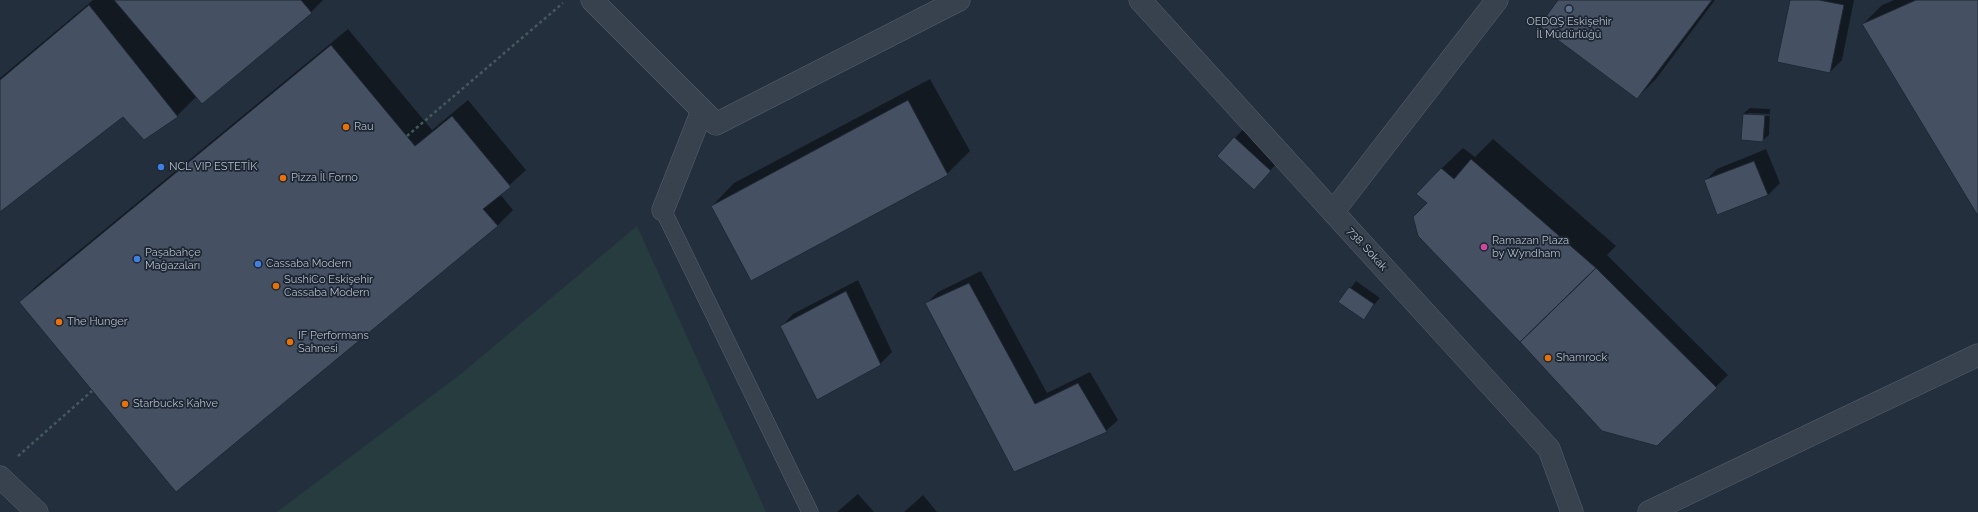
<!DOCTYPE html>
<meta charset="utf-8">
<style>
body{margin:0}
canvas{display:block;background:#242f3e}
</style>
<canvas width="1978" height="512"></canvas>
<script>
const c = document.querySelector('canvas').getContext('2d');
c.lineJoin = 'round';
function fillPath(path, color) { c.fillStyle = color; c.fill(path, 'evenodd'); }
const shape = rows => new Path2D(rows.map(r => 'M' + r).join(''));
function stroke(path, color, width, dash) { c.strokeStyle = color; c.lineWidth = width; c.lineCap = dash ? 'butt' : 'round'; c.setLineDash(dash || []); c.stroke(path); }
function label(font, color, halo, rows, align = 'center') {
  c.font = font + ' Raleway,sans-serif'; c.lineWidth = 3.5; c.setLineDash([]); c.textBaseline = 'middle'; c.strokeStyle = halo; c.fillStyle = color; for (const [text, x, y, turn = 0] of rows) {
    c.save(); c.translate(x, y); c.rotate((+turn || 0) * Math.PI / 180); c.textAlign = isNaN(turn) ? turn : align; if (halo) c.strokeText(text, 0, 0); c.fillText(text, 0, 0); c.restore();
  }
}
fillPath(shape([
 [637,226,766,512,277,512,461,374]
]), '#263c3f');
fillPath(shape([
 [93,0,323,0,311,12,202,102,197,96,177,116,123,115,0,210,0,78],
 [1559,0,1715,0,1656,79,1637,98],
 [1791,0,1854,0,1842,60,1830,72],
 [1894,0,1978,0,1978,214,1863,24,1882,5],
 [348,29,432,130,468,100,526,170,500,194,513,210,497,226,20,302,36,286],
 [930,79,970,151,947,174,712,206,734,183],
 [1750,108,1770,109,1769,135,1762,141,1743,114],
 [1748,113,1770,114,1770,116,1748,115],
 [1246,126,1282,158,1265,176,1235,138],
 [1493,139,1616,246,1607,255,1728,375,1657,445,1428,203,1441,169,1463,148,1475,157],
 [1766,149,1780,183,1768,195,1705,181,1717,169],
 [981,271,1047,393,1090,372,1118,420,1106,431,1015,470,926,304,938,292],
 [858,280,892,352,880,364,782,326,793,314],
 [1356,281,1380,298,1363,318,1340,302],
 [858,494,874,512,837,512],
 [923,495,937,512,904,512]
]), '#0007');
const building = shape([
 [114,0,301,0,312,13,202,104,114,0],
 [1558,0,1712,0,1637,99,1539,26,1558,0],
 [1790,0,1819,0,1844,5,1830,73,1777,62,1790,0],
 [1916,0,1978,0,1978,216,1862,24,1916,0],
 [89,5,178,117,144,140,123,117,0,212,0,80,89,5],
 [331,45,415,146,452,116,511,187,483,209,498,226,176,492,19,302,331,45],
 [908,100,948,175,751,281,711,206,908,100],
 [1743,114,1765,115,1763,142,1741,140,1743,114],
 [1234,137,1271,171,1254,190,1217,156,1234,137],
 [1471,159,1596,268,1520,342,1418,236,1413,217,1427,203,1416,194,1441,168,1454,179,1471,159],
 [1754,161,1768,195,1717,215,1704,180,1754,161],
 [1596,268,1717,388,1657,446,1602,431,1520,342,1596,268],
 [969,283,1035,404,1078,383,1107,432,1014,472,925,303,969,283],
 [1349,287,1374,304,1364,320,1338,302,1349,287],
 [846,291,881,365,817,400,780,326,846,291]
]);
fillPath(building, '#455162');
stroke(building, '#1f2835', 1);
const service = shape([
 [663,210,810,512]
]);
const minor = shape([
 [592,0,716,124,959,0],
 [1140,0,1549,449,1572,512],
 [663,210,702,111],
 [1333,212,1497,0],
 [0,477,37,512],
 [1649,512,1978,355]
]);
stroke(service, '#565f6c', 17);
stroke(minor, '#565f6c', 23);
stroke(shape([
 [407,136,563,3],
 [18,456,92,391]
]), '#44595c', 2.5, [3, 3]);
stroke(service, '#38414e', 16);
stroke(minor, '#38414e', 22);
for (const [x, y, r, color] of [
 [1569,9,4,"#5c6f8a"],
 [346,127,4,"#e8710a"],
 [161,167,4,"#3f7fe0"],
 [283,178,4,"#e8710a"],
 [1484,247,4,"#d1479c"],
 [137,259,4,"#3f7fe0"],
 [258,264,4,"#3f7fe0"],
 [276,286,4,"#e8710a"],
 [59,322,4,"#e8710a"],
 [290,342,4,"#e8710a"],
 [1548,358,4,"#e8710a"],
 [125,404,4,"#e8710a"]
]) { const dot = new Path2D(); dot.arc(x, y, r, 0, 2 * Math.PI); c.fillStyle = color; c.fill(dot); stroke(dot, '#1d2633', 1.5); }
label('11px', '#b4bcc9', '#1d2633', [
 ["OEDQŞ Eskişehir",1569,22,"center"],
 ["İl Müdürlüğü",1569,35,"center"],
 ["Rau",354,127],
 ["NCL VIP ESTETİK",169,167],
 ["Pizza İl Forno",291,178],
 ["Ramazan Plaza",1492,241],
 ["by Wyndham",1492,254],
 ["Paşabahçe",145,253],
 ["Mağazaları",145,266],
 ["Cassaba Modern",266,264],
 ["SushiCo Eskişehir",284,280],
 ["Cassaba Modern",284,293],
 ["The Hunger",67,322],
 ["IF Performans",298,336],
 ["Sahnesi",298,349],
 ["Shamrock",1556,358],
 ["Starbucks Kahve",133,404]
], 'left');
label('11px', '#b4bcc9', '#1d2633', [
 ["738. Sokak",1367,249,48]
]);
</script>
